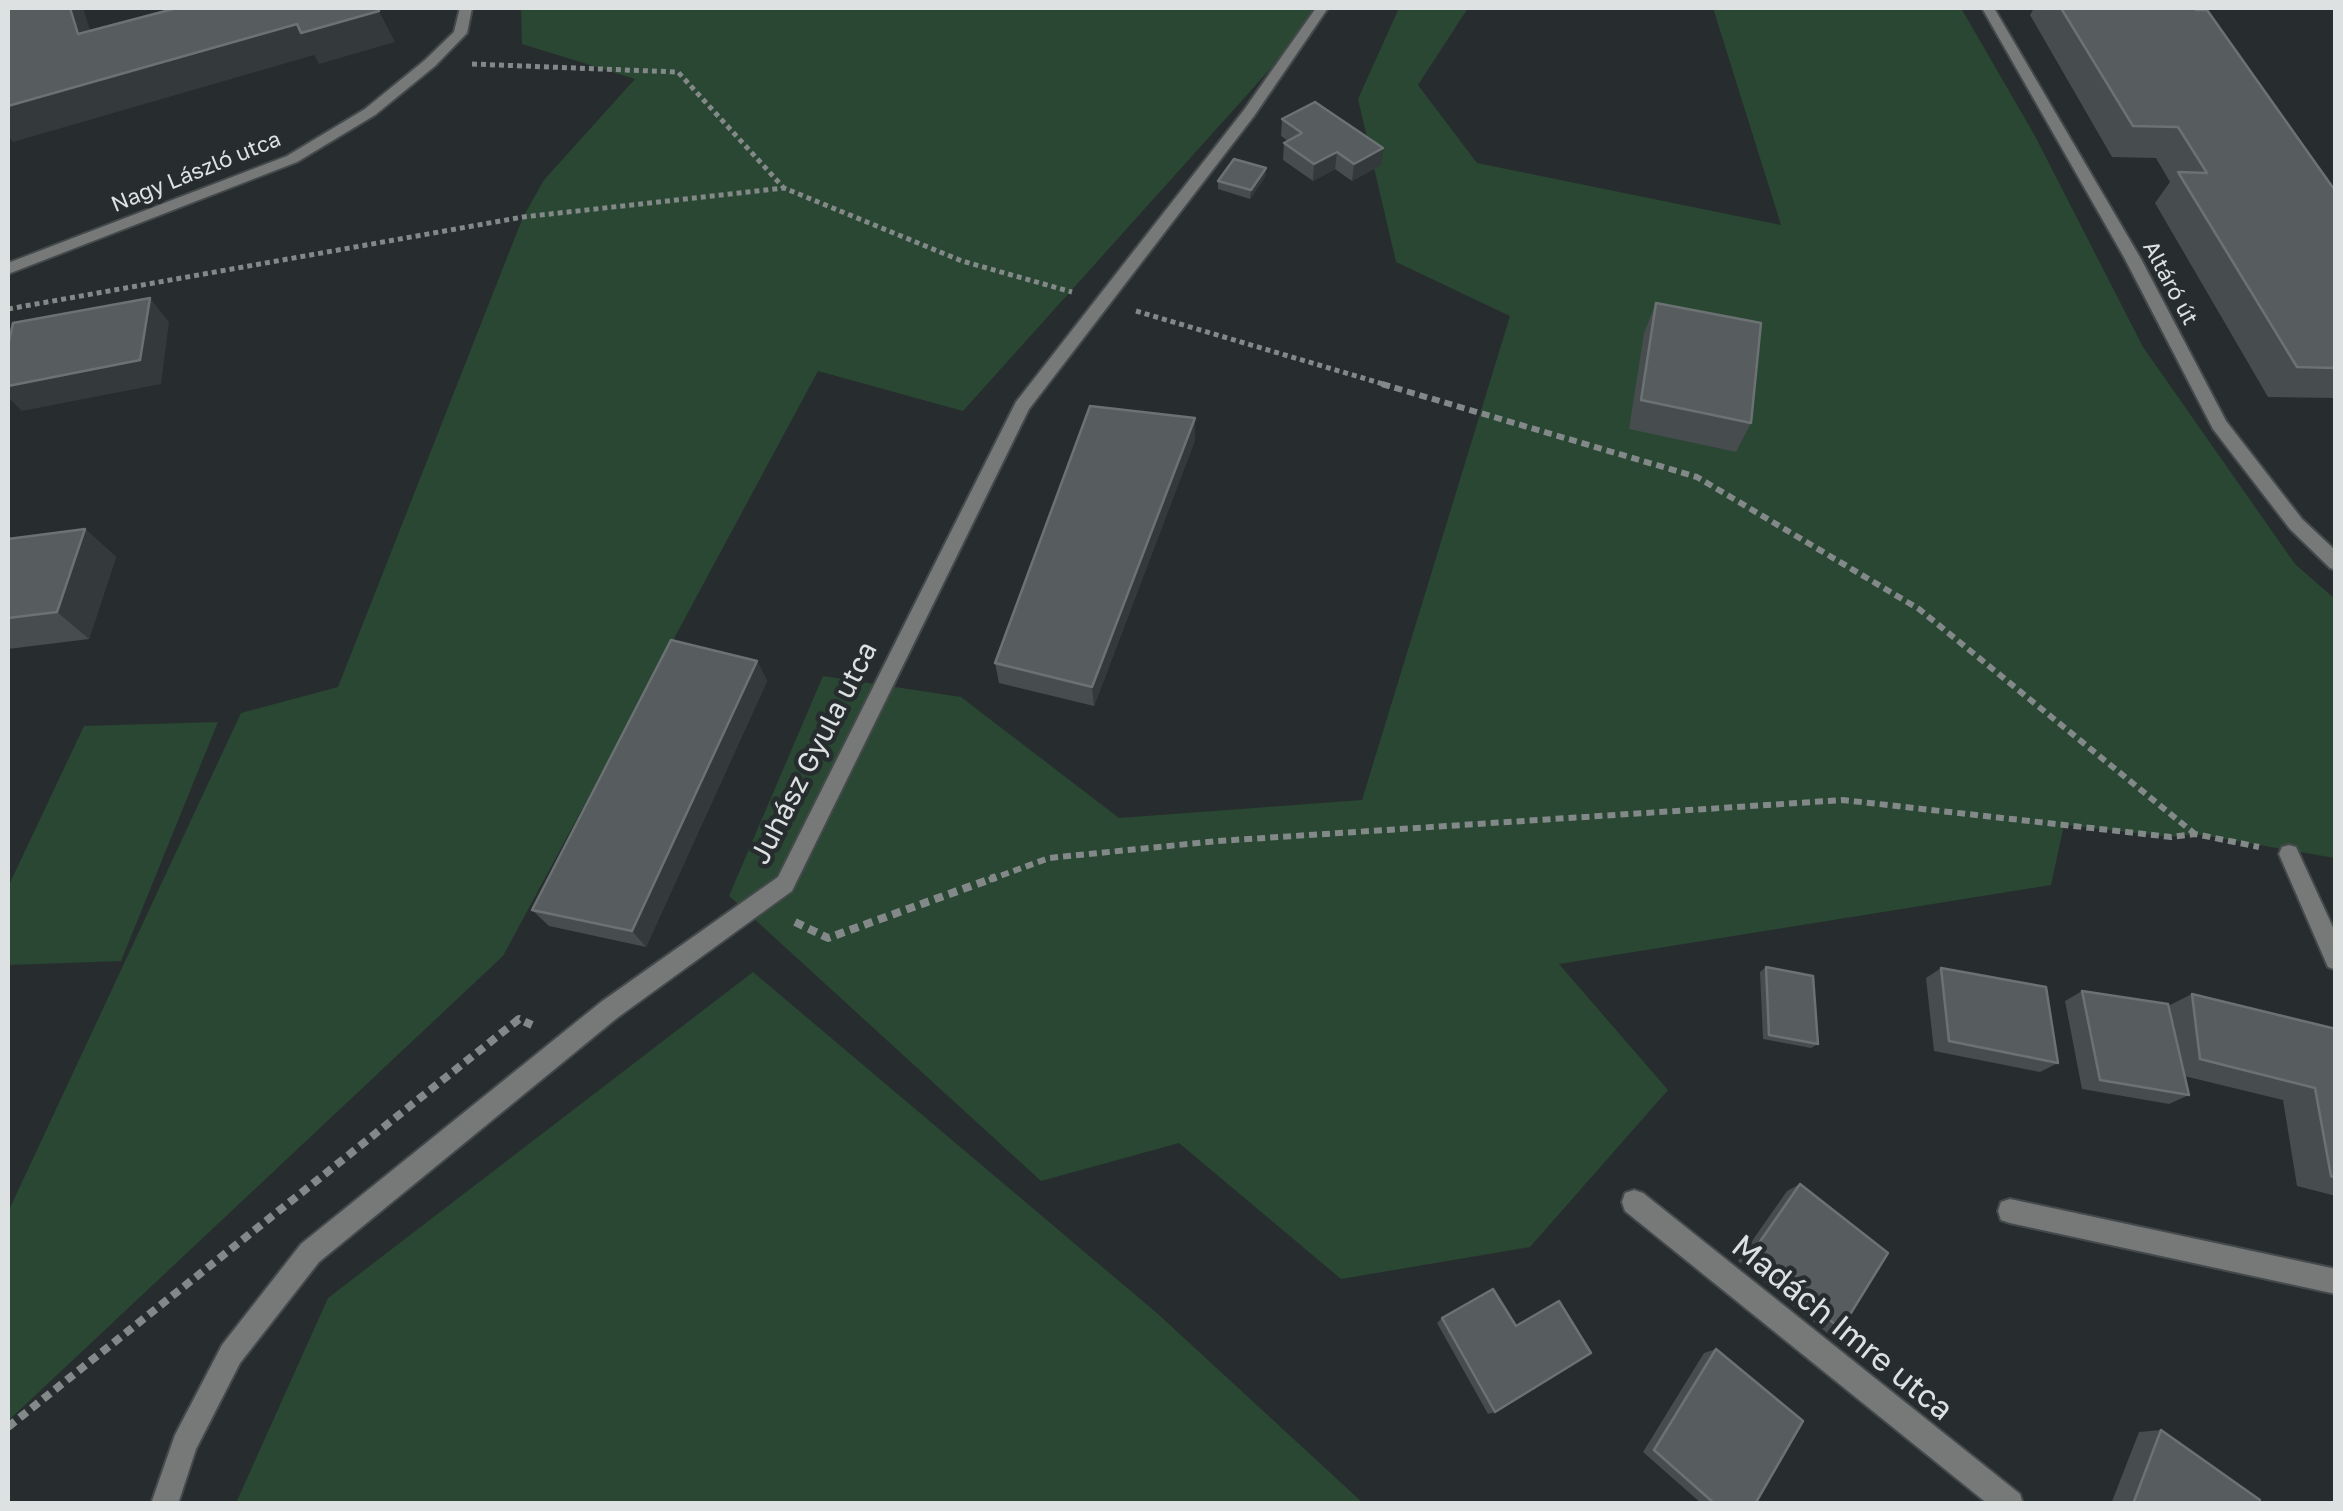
<!DOCTYPE html>
<meta charset="utf-8">
<style>
body{margin:0}
#map{position:relative;width:2343px;height:1511px;overflow:hidden;background:#272d2e;font-family:"Golos Text",sans-serif}
canvas{display:block}
.frame{position:absolute;inset:0;border:10px solid #dde1e2;pointer-events:none}
</style>
<div id="map">
<canvas width="2343" height="1511"></canvas>
<div class="frame"></div>
</div>
<script>
const c = document.querySelector('canvas').getContext('2d');
c.lineJoin = 'round';
function fillPath(path, color) { c.fillStyle = color; c.fill(path, 'evenodd'); }
const shape = rows => new Path2D(rows.map(r => 'M' + r).join(''));
function stroke(path, color, width, dash) { c.strokeStyle = color; c.lineWidth = width; c.lineCap = dash ? 'butt' : 'round'; c.setLineDash(dash || []); c.stroke(path); }
function label(font, color, halo, rows, align = 'center') {
  c.font = font + ' "Golos Text",sans-serif'; c.lineWidth = 9; c.setLineDash([]); c.textBaseline = 'middle'; c.strokeStyle = halo; c.fillStyle = color; for (const [text, x, y, turn = 0] of rows) {
    c.save(); c.translate(x, y); c.rotate((+turn || 0) * Math.PI / 180); c.textAlign = isNaN(turn) ? turn : align; if (halo) c.strokeText(text, 0, 0); c.fillText(text, 0, 0); c.restore();
  }
}
fillPath(shape([
 [521,8,1325,8,963,411,818,371,503,956,8,1421,8,1212,241,713,338,687,523,217,544,180,635,79,522,44],
 [1399,8,1468,8,1418,85,1477,163,1781,225,1713,8,1961,8,2035,136,2143,347,2295,564,2335,599,2335,858,2195,834,2171,837,2064,825,2051,885,1559,964,1668,1090,1530,1247,1341,1279,1179,1143,1041,1181,729,896,823,676,961,697,1119,818,1362,800,1510,316,1396,262,1358,99],
 [218,722,121,961,8,965,8,887,84,726],
 [753,972,1158,1314,1363,1503,236,1503,328,1298]
]), '#294732');
const minor = shape([
 [460,8,472,8,467,33,435,66,375,115,297,162,8,274,8,263,287,156,365,109,425,60,454,32,460,8],
 [1316,8,1328,8,1254,116,1029,409,792,891,617,1018,319,1262,240,1363,196,1449,178,1504,151,1504,175,1435,222,1345,301,1244,601,1002,778,877,1016,402,1244,110,1316,8],
 [1982,8,1994,8,2141,259,2226,421,2302,519,2336,551,2336,570,2330,568,2290,529,2213,429,2125,259,1982,8],
 [2289,845,2296,847,2336,934,2336,970,2328,967,2279,854,2282,847,2289,845],
 [1634,1190,1643,1193,2020,1494,2023,1504,1988,1504,1625,1211,1622,1202,1625,1193,1634,1190],
 [2010,1199,2336,1269,2336,1294,2010,1223,2001,1220,1998,1211,2001,1202,2010,1199]
]);
stroke(minor, '#444a4b', 4);
stroke(shape([
 [472,64,678,72,783,187],
 [8,309,523,217,784,188,962,261,1072,292],
 [1136,311,1390,386]
]), '#838889', 5, [5, 4]);
stroke(shape([
 [1382,384,1697,477,1919,609,2195,834],
 [989,880,1049,858,1218,841,1843,800,2171,837,2195,834,2259,847]
]), '#838889', 6, [8, 5]);
stroke(shape([
 [795,922,828,938,996,877],
 [8,1427,519,1019,532,1025]
]), '#838889', 8, [9, 6]);
fillPath(minor, '#777979');
fillPath(shape([
 [2034,8,2195,8,2336,192,2336,398,2268,397,2155,203,2170,182,2156,158,2112,157,2030,15],
 [1282,119,1381,165,1352,181,1335,169,1313,181,1283,160,1284,143,1288,141,1281,136],
 [1266,168,1265,177,1250,199,1218,189,1218,181],
 [1656,303,1751,423,1736,452,1629,429,1644,333],
 [1195,440,1094,706,999,683,995,663],
 [85,529,116,557,89,639,8,649,8,539],
 [757,661,767,681,646,947,549,926,532,910],
 [1766,967,1818,1044,1811,1048,1763,1039,1760,972],
 [1941,968,2058,1063,2040,1072,1934,1051,1926,978],
 [2082,991,2168,1006,2192,994,2336,1029,2336,1196,2297,1186,2283,1100,2184,1076,2189,1095,2169,1104,2082,1089,2065,1001],
 [1800,1184,1841,1329,1827,1333,1738,1261,1787,1191],
 [1442,1318,1495,1412,1488,1414,1437,1323],
 [1716,1349,1755,1504,1702,1504,1643,1452,1704,1353],
 [2161,1430,2258,1504,2111,1504,2139,1432]
]), '#474c4f');
fillPath(shape([
 [70,8,82,8,84,11,101,65,78,34],
 [379,11,395,42,319,64,314,55,13,142,8,136,8,106,297,24],
 [1383,148,1381,165,1352,181,1354,164],
 [1337,152,1335,169,1313,181,1314,164],
 [1266,168,1265,177,1250,199,1251,190],
 [150,298,169,322,161,384,22,411,8,397,8,386],
 [1195,418,1195,440,1094,706,1092,687],
 [85,529,116,557,89,639,57,612],
 [757,661,767,681,646,947,632,931]
]), '#34393b');
const building = shape([
 [8,8,70,8,78,34,177,8,378,8,379,11,301,33,297,24,8,106,8,8],
 [2061,8,2195,8,2196,10,2207,10,2336,192,2336,368,2297,367,2178,172,2207,173,2178,127,2133,126,2061,8],
 [1315,102,1383,148,1354,164,1337,152,1314,164,1284,143,1302,133,1282,119,1315,102],
 [1234,159,1266,168,1251,190,1218,181,1234,159],
 [150,298,140,360,8,386,8,346,13,323,150,298],
 [1656,303,1761,323,1751,423,1641,400,1656,303],
 [1090,406,1195,418,1092,687,995,663,1090,406],
 [85,529,57,612,8,618,8,539,85,529],
 [671,640,757,661,632,931,532,910,671,640],
 [1766,967,1813,976,1818,1044,1769,1035,1766,967],
 [1941,968,2046,987,2058,1063,1949,1041,1941,968],
 [2082,991,2168,1004,2189,1095,2100,1080,2082,991],
 [2192,994,2336,1029,2336,1178,2331,1176,2315,1088,2200,1059,2192,994],
 [1800,1184,1888,1253,1841,1329,1750,1256,1800,1184],
 [1493,1289,1516,1326,1559,1301,1591,1353,1495,1412,1442,1318,1493,1289],
 [1716,1349,1803,1421,1755,1504,1715,1504,1654,1450,1716,1349],
 [2161,1430,2260,1500,2258,1504,2133,1504,2161,1430]
]);
fillPath(building, '#575c5f');
stroke(building, '#6c7173', 2.5);
label('22px', '#dde1e2', '#272d2e', [
 ["Nagy László utca",196,172,-22],
 ["Altáró út",2170,283,62]
]);
label('28px', '#dde1e2', '#272d2e', [
 ["Juhász Gyula utca",814,753,-63]
]);
label('32px', '#dde1e2', '#272d2e', [
 ["Madách Imre utca",1842,1328,39]
]);
</script>
